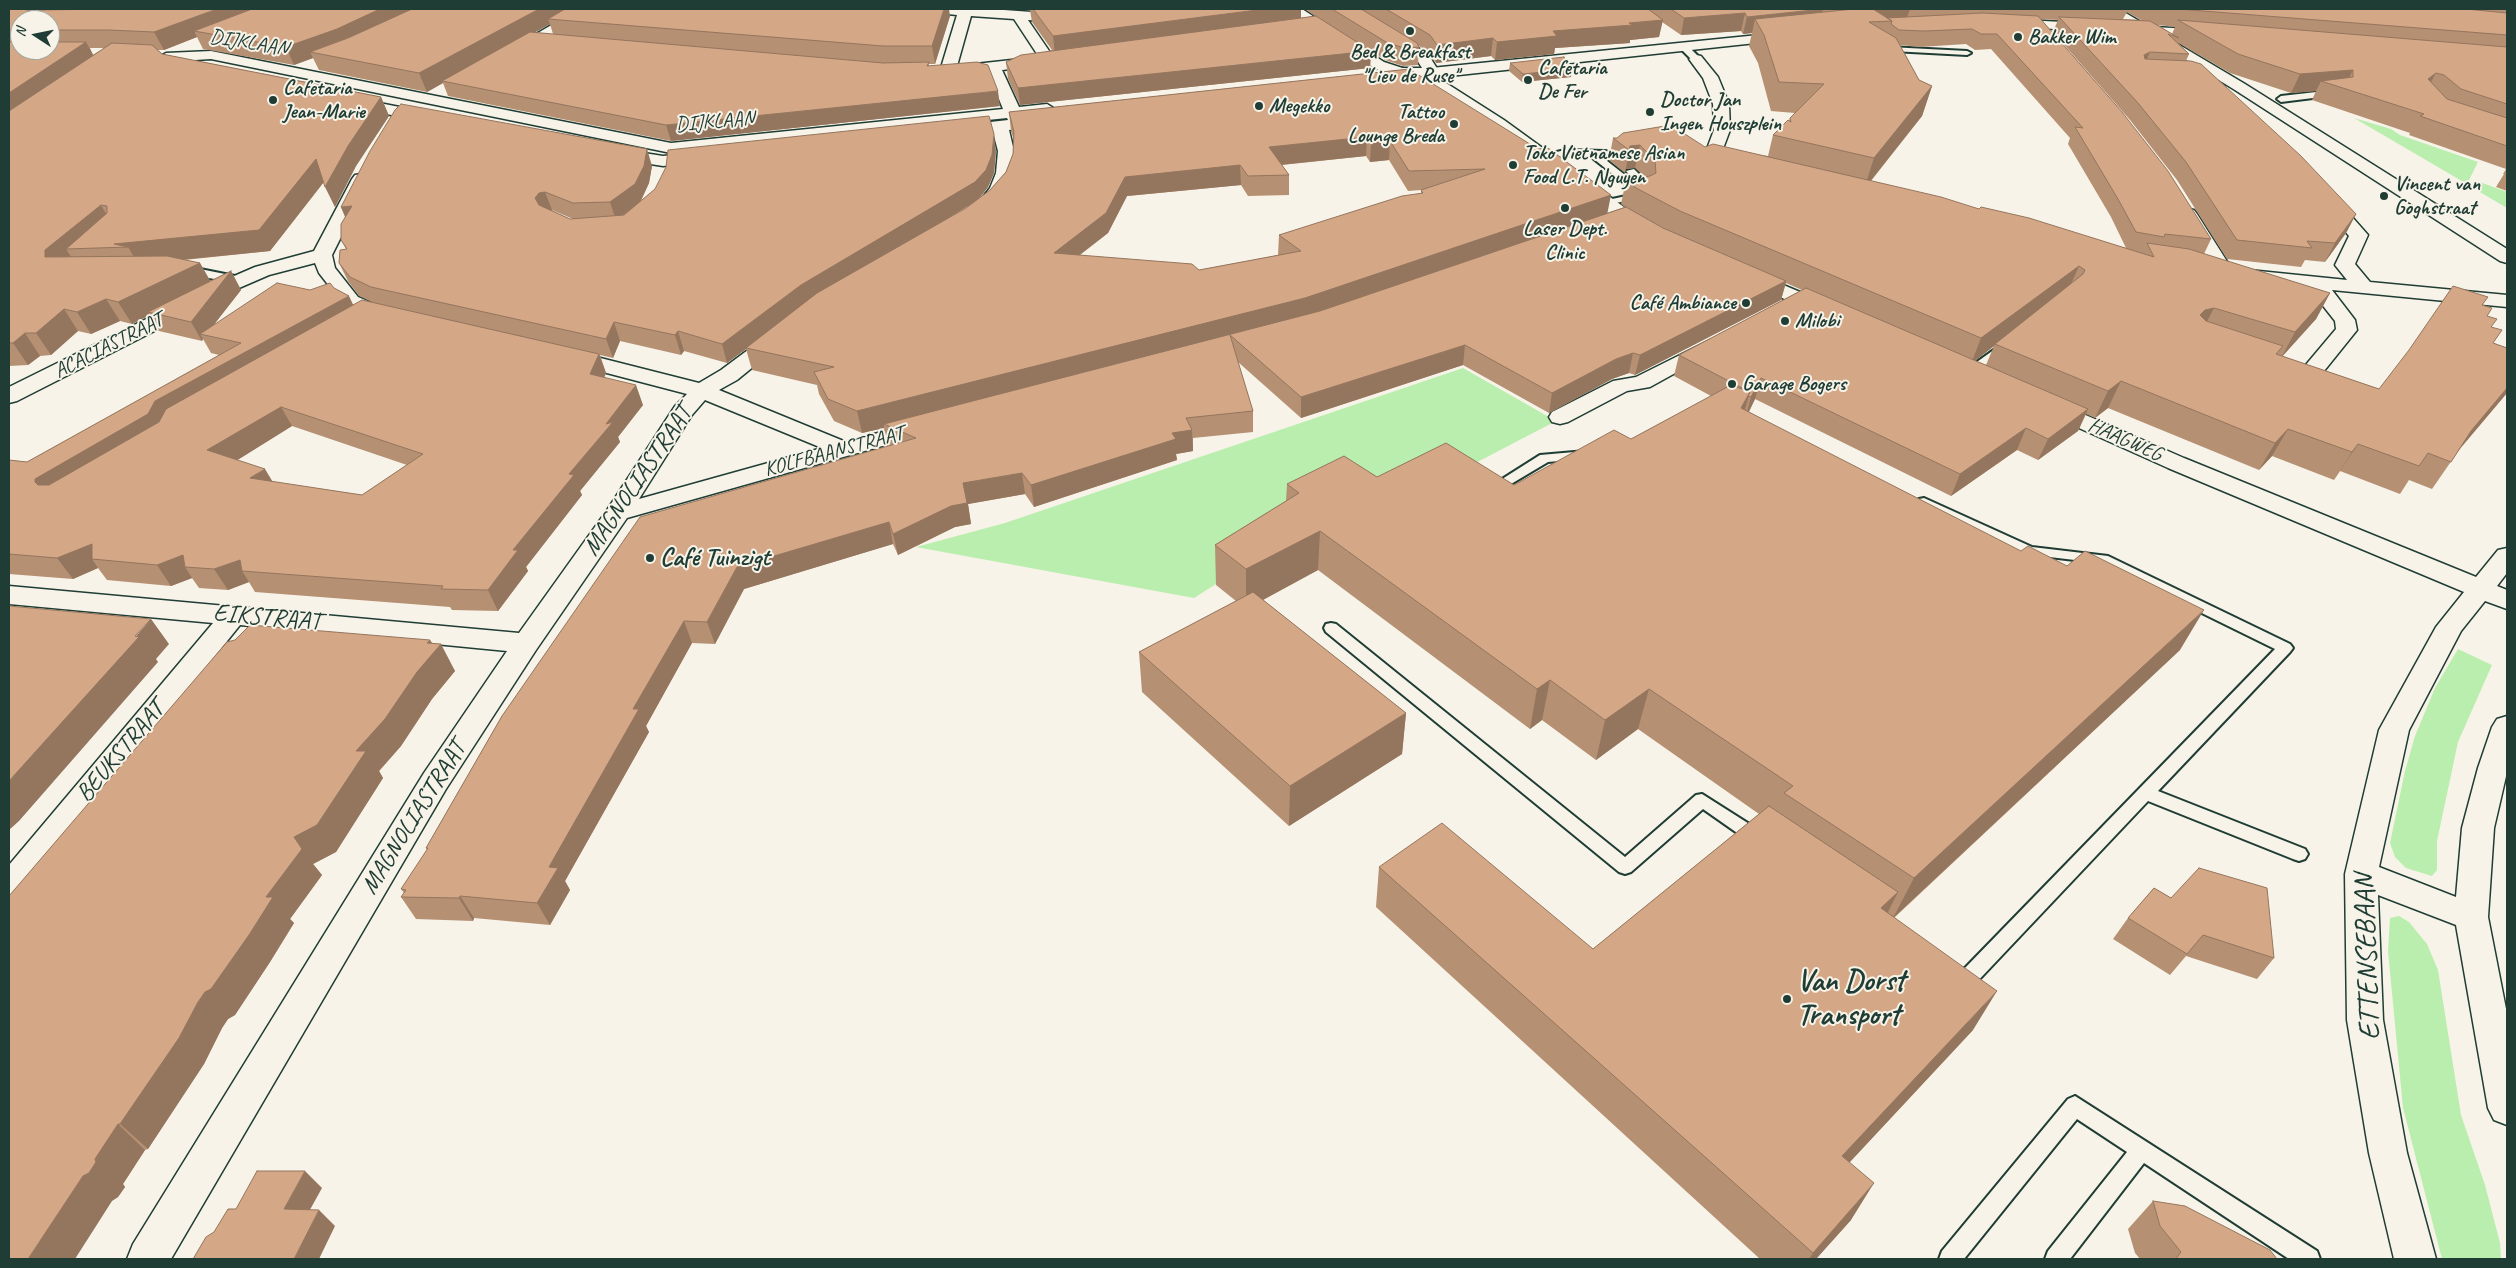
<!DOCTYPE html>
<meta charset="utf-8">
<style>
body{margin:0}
#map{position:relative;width:2516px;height:1268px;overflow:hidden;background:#f7f3e8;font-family:Caveat,sans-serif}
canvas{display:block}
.frame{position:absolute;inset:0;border:10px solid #1f3d34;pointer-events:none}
.north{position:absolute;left:10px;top:10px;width:50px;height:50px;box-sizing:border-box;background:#f7f3e8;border:1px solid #a1aaa0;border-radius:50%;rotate:281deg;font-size:14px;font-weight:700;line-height:20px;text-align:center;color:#1f3d34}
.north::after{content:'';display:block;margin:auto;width:18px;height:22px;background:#1f3d34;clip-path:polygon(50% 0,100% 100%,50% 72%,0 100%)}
</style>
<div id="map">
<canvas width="2516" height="1268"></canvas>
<div class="frame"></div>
<div class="north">N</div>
</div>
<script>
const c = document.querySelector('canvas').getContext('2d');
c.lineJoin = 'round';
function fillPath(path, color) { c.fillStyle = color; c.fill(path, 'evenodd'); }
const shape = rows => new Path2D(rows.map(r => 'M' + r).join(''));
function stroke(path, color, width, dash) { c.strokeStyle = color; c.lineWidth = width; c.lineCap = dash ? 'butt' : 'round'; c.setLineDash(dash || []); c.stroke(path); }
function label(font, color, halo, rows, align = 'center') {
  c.font = font + ' Caveat,sans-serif'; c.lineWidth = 4; c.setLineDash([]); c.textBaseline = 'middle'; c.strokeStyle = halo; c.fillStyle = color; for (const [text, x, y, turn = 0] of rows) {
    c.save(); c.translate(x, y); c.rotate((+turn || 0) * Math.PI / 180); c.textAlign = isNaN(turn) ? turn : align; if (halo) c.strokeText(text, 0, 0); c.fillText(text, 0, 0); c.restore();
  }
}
fillPath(shape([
 [2354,118,2391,129,2400,135,2478,162,2467,184],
 [2477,181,2507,192,2507,208,2473,188],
 [1463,368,1556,421,1374,516,1298,532,1194,598,916,547,1005,523],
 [2458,649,2492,665,2458,742,2437,841,2437,870,2432,876,2406,868,2395,857,2390,843,2405,771,2415,736,2435,688],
 [2399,916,2409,922,2427,944,2438,970,2461,1115,2485,1185,2500,1243,2501,1259,2442,1259,2403,1108,2388,951,2390,918]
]), '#baeeae');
const lane = shape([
 [1681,45,1687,45,1699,57,1699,61,1693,61,1681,49,1681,45],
 [1889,47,1967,51,1971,53,1967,55,1892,51,1889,51,1889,47],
 [2334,90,2337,91,2337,95,2281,102,2277,99,2281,96,2334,90],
 [1565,150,1605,151,1615,154,1617,156,1612,159,1602,157,1639,186,1626,171,1634,169,1649,184,1650,195,1645,198,1603,205,1603,201,1640,193,1640,192,1635,192,1590,156,1565,156,1545,159,1540,156,1565,150],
 [187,269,200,269,240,277,245,280,240,283,183,274,182,272,187,269],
 [2005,342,2009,343,2009,347,1975,375,1967,375,1967,369,2005,342],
 [1586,451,1592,455,1591,458,1548,462,1511,484,1501,484,1499,481,1540,455,1586,451],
 [1924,498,2032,547,2108,556,2290,644,2293,648,2290,652,2158,791,2305,849,2308,854,2305,859,2299,861,2293,859,2148,801,1973,986,1966,988,1951,981,1948,975,1951,969,1958,967,1964,969,2275,649,2100,563,2024,554,1919,505,1917,502,1919,499,1924,498],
 [1331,623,1336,624,1625,857,1696,795,1702,794,1765,834,1768,839,1765,844,1759,846,1753,844,1703,809,1631,872,1625,874,1619,872,1326,632,1324,628,1326,624,1331,623],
 [2075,1096,2317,1251,2320,1259,2289,1259,2144,1163,2070,1259,2045,1259,2048,1251,2127,1152,2077,1119,1964,1259,1939,1259,1942,1251,2068,1099,2075,1096]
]);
const street = shape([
 [579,9,596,9,517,55,512,56,505,52,579,9],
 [930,9,990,9,1046,13,1070,9,1100,9,1093,13,1046,21,1028,20,1056,61,1049,65,1002,70,1019,107,1047,104,1055,109,1047,114,1023,116,1024,119,1049,116,1057,121,1049,126,1009,130,1014,151,1014,173,1007,190,992,208,980,208,977,204,990,188,996,173,998,151,993,132,955,136,947,131,955,126,1008,120,1007,118,671,153,211,59,179,61,195,66,198,69,190,74,177,71,172,70,159,57,166,53,211,51,671,143,1003,109,988,72,952,76,943,74,940,71,957,15,937,13,930,9],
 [971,16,1014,19,1039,57,957,66,971,16],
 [2008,19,2209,30,2216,34,2209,38,2003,26,2001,23,2003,20,2008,19],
 [1788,32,1795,36,1793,39,1431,78,1380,78,1372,73,1380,68,1431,68,1788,32],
 [1696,55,1701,56,1718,77,1729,104,1730,130,1721,154,1742,162,1745,166,1742,170,1736,171,1709,162,1705,154,1714,130,1713,104,1703,78,1689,59,1696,55],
 [349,97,430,113,438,118,430,123,343,105,341,102,349,97],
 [612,148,663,156,703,152,709,153,711,157,709,161,703,162,663,166,606,157,604,153,606,149,612,148],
 [361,174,367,175,370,179,332,255,335,268,358,297,396,313,399,317,396,321,389,323,382,321,344,305,319,273,315,263,269,275,239,288,17,401,9,403,9,387,225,280,255,267,314,251,352,179,355,175,361,174],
 [2325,192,2331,193,2368,235,2355,264,2370,282,2507,295,2507,307,2332,290,2355,320,2357,330,2316,381,2308,383,2276,373,2273,368,2276,363,2284,362,2304,367,2336,329,2335,321,2309,288,2249,282,2242,280,2239,276,2242,272,2249,270,2347,280,2335,265,2349,236,2316,197,2319,193,2325,192],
 [2188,209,2194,210,2197,214,2235,274,2232,278,2225,280,2218,278,2215,274,2179,214,2182,210,2188,209],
 [779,330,786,332,789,336,786,340,737,380,719,390,846,442,924,420,932,422,935,427,932,432,627,518,536,650,446,789,171,1259,127,1259,133,1244,424,773,507,651,240,625,21,897,9,901,9,865,213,623,9,604,9,586,519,633,607,510,675,406,687,394,557,360,554,355,557,350,565,349,699,383,721,370,772,332,779,330],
 [705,400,822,448,639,499,692,415,705,400],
 [1710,340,1717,342,1721,346,1717,350,1650,387,1627,391,1568,422,1560,424,1552,422,1549,417,1552,412,1613,381,1636,377,1710,340]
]);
const secondary = shape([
 [1286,9,1302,9,1384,62,1427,76,1417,60,1337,9,1353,9,1428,54,1446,83,1504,120,1657,231,1655,235,1641,235,1618,221,1492,126,1435,89,1374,68,1286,9],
 [2103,9,2119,9,2245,84,2507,249,2507,263,2500,261,2235,90,2103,9],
 [1748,270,1833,306,1836,310,1833,314,1826,316,1819,314,1741,280,1738,276,1741,272,1748,270],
 [2049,399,2184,458,2476,577,2498,550,2507,548,2507,573,2497,586,2507,590,2507,609,2485,601,2461,631,2409,730,2379,867,2456,897,2462,828,2478,768,2492,727,2497,719,2507,716,2507,772,2494,828,2488,917,2507,1014,2507,1125,2494,1120,2488,1108,2456,925,2378,895,2383,1020,2407,1153,2436,1259,2394,1259,2369,1153,2347,1020,2345,874,2379,730,2436,627,2464,592,2168,468,2041,411,2038,406,2041,401,2049,399]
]);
stroke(lane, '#1f3d34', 4);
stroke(street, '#1f3d34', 3);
stroke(secondary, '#1f3d34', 3);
fillPath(lane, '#f7f3e8');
fillPath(street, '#f7f3e8');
fillPath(secondary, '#f7f3e8');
fillPath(shape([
 [9,9,36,12,950,16,935,64,929,64,929,66,1000,106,671,141,448,96,443,83,427,92,319,70,313,58,294,65,203,49,197,37,164,50,158,50,162,54,381,97,389,116,356,166,335,207,324,182,270,251,184,260,200,263,210,281,231,271,241,290,214,324,310,290,334,288,353,305,374,303,359,296,348,281,339,263,346,249,341,240,345,217,341,207,652,166,649,183,641,201,996,151,994,173,988,187,979,198,990,190,1006,172,1013,154,1014,141,1011,131,1009,112,1409,69,1607,213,1625,207,1621,204,1626,180,1645,177,1635,168,1626,169,1625,173,1609,160,1613,138,1705,147,1768,156,1773,135,1789,121,1790,118,1795,113,1771,111,1758,63,1749,46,1752,33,1743,34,1741,31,1681,35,1662,22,1659,37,1630,40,1630,43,1555,48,1554,54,1495,60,1491,56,1436,63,1429,52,1419,46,1418,65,1403,66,1385,60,1371,51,1370,68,1020,105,1008,79,1006,62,1052,50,1032,22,1030,10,1019,9,1301,9,1301,18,1315,16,1305,9,2507,9,2507,191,2496,187,2504,174,2503,174,2506,169,2409,135,2410,133,2312,100,2316,91,2291,93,2230,73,2177,42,2189,54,2186,61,2356,214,2346,233,2325,262,2305,260,2301,267,2227,259,2177,180,2130,120,2053,32,2058,20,2040,19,2211,239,2204,254,2330,293,2316,319,2282,356,2379,389,2483,305,2491,327,2493,343,2507,348,2507,393,2459,450,2432,489,2409,480,2400,494,2340,471,2334,480,2272,456,2259,470,2108,408,2095,418,2086,414,2078,431,2038,460,2017,450,1951,496,1755,399,1749,412,2180,650,1894,918,1973,1030,1849,1163,1851,1220,1816,1259,1760,1259,1376,907,1379,867,1593,949,1759,814,1638,729,1596,760,1542,720,1530,729,1318,570,1263,600,1406,713,1402,754,1289,826,1142,692,1139,652,1236,601,1216,585,1215,545,1286,501,1287,484,1377,477,1514,485,1631,439,1711,396,1674,376,1679,355,1802,290,1786,283,1781,300,1635,375,1629,373,1612,379,1549,413,1463,365,1301,418,1238,362,1253,411,1253,432,1193,438,1193,451,1176,454,1177,460,1034,507,1025,494,968,504,971,524,955,527,898,555,893,544,744,589,715,644,692,643,646,726,649,732,565,881,570,890,550,925,474,918,473,921,416,919,401,897,404,893,401,889,427,850,426,848,502,716,889,445,888,445,884,428,862,433,834,421,819,394,817,385,752,370,746,349,727,363,684,351,681,355,620,341,613,358,600,355,606,373,604,378,643,405,618,437,620,442,580,491,582,495,526,567,528,571,498,611,452,610,450,607,255,592,249,582,228,590,199,588,192,578,171,586,107,580,98,568,73,579,9,574,9,460,27,462,219,355,211,353,203,339,202,341,159,331,150,315,132,324,120,321,91,334,78,331,51,355,40,356,28,365,9,366],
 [2127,12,2141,20,2123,19],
 [20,20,50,20,50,50,20,50],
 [550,24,553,34,533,33],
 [2158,25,2175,27,2172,34],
 [1966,44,1975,50,1991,49,2070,138,2068,144,2111,217,2126,248,1871,181,1922,116,1932,86,1919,80,1900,45,1920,47],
 [90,48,104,48,93,55],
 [1366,156,1370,162,1389,160,1408,191,1421,190,1421,194,1279,235,1278,255,1199,270,1080,255,1108,233,1127,196,1241,185,1248,196,1289,195,1289,175,1282,165],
 [973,203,966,208,938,224],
 [551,210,552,210,573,219,570,219],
 [1994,346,1986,365,1975,361],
 [292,426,407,465,362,495,272,482,237,460],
 [1510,63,1571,77,1522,82,1509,71],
 [430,640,455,671,432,699,401,746,379,771,383,778,336,852,313,864,322,875,290,919,294,923,270,962,235,1015,228,1019,222,1028,204,1064,148,1149,145,1150,123,1184,125,1187,118,1197,9,1259],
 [2154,888,2274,958,2257,979,2186,956,2170,975,2113,939,2128,918],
 [2153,1201,2277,1259,2140,1259,2135,1253,2128,1229]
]), '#b69073');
fillPath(shape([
 [217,9,270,9,194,31,197,37,164,50,154,32],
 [380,9,424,9,310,52,313,58,294,65,286,47],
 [539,9,576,9,548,19,550,24,445,82,442,81,443,83,427,92,419,73],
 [944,9,949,9,950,16,935,64,932,46],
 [1265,9,1301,9,1301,21,1055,54,1053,36],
 [1823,9,1818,27,1755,19,1752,33,1743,34,1747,17],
 [1846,9,1910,9,1907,18,1841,24],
 [1745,13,1741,31,1681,35,1684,18],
 [1663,20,1659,37,1630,40,1630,43,1555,48,1554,54,1495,60,1497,42,1553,31],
 [1493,38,1491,56,1436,63,1437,45],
 [86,42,96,60,9,120,9,93],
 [1371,51,1370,68,1020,105,1018,88],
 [2150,52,2143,68,2144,55],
 [1572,69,1571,77,1522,82,1523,74],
 [2353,70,2344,88,2321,81,2316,91,2291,93,2300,74],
 [2436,73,2426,91,2428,79],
 [1932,86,1922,116,1864,189,1874,158],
 [998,91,1000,106,671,141,666,125],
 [381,97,389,116,356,166,335,207,325,187,348,146],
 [994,134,996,151,994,173,988,187,978,200,806,304,727,363,722,344,801,285],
 [1367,137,1366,156,1269,166,1269,147],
 [1390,141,1389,160,1370,162,1371,143],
 [1640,145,1635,168,1626,169,1625,173,1630,146],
 [647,149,652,166,649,183,640,202,616,220,610,202],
 [316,159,326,179,270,251,138,264,128,247,114,244],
 [1240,165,1241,185,1127,196,1108,233,1056,273,1054,253,1125,177],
 [545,192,552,210,546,211,542,216,535,198,539,193],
 [1611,195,1607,215,1304,319,1230,335,884,424,884,428,862,433,857,411],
 [101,205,113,226,66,249,73,260,45,257,45,250],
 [352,206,349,225,341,207],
 [2356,214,2346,233,2325,262,2335,243],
 [200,263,212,284,148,312,150,315,132,324,118,302],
 [2079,266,2068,291,1995,344,1994,346,1971,364,1981,338],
 [231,271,241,290,206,335,200,334,203,339,202,341,191,322],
 [1786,281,1781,300,1635,375,1640,355],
 [2330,293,2316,319,2281,358,2295,332],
 [349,296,358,315,50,499,35,482,35,479,155,401],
 [106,299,120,321,91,334,77,312],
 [2214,308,2201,333,2200,315,2205,310],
 [64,309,78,331,51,355,36,333],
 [614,322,620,341,613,358,606,339],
 [678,331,684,351,681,355,675,335],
 [25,333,40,356,28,365,13,343],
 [1465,345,1463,365,1301,418,1301,397],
 [1633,353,1629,373,1612,379,1549,413,1552,393,1616,359],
 [599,354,606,373,597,394,590,374],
 [1761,378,1755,399,1745,419,1751,397],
 [2121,381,2108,408,2095,418,2108,391],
 [636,385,643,405,618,437,620,442,580,491,582,495,526,567,528,571,498,611,488,590,513,550,606,424],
 [2507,388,2507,393,2452,458,2471,431],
 [1750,392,1739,430,1741,408],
 [281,407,292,426,220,471,207,450],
 [2088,409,2078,431,2038,460,2048,439],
 [2026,428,2017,450,1951,496,1960,474],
 [2288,429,2272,456,2259,470,2275,443],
 [1192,430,1193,451,1176,454,1177,460,1034,507,1031,485,1172,433],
 [2358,444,2334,480,2352,452],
 [265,469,277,489,250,478],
 [1022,473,1025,494,968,504,971,524,955,527,898,555,893,534,963,483],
 [889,522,893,544,744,589,715,644,707,622,737,567],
 [1320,531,1318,570,1246,609,1246,569],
 [92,544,92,559,98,568,73,579,57,558],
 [183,555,185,567,192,578,171,586,157,565],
 [240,560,242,571,249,582,228,590,214,569],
 [2204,610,2180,650,1893,918,1914,878],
 [151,619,169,644,156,659,158,662,19,821,9,830,9,781],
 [684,621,692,643,646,726,649,732,565,881,570,890,550,925,537,903,549,867,633,709],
 [430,640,435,650,441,644,455,671,432,699,401,746,379,771,383,778,336,852,313,864,322,875,290,919,294,923,270,962,235,1015,228,1019,222,1028,204,1064,148,1149,120,1124,266,897,294,837,356,751],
 [1550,680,1542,720,1530,729,1537,689],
 [1649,689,1638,729,1596,760,1605,720],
 [1406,713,1402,754,1289,826,1290,786],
 [1898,892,1878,932,1881,908],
 [460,896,474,918,473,921,459,898],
 [1997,991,1973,1030,1820,1194,1842,1156],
 [118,1124,145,1150,123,1184,125,1187,118,1197,112,1201,75,1259,28,1259],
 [305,1171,322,1188,301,1226,284,1209],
 [1874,1183,1851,1220,1816,1259,1809,1259,1813,1253],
 [319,1210,335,1226,319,1259,294,1259]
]), '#94755e');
const building = shape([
 [9,9,22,9,36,12,40,10,106,9,217,9,154,32,109,30,50,30,50,20,20,20,20,30,9,30,9,9],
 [252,9,380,9,337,29,286,47,194,31,252,9],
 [412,9,539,9,419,73,310,52,348,38,412,9],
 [565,9,944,9,932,46,883,46,548,19,565,9],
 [1033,9,1265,9,1053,36,1033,9],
 [1332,9,1361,9,1417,43,1419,47,1404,48,1386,42,1332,9],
 [1386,9,1648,9,1663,20,1629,23,1633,25,1553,31,1557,36,1497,42,1493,38,1437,45,1430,35,1386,9],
 [1671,9,1823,9,1747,17,1745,13,1684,18,1671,9],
 [1854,9,1873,9,1892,21,1869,22,1896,38,1919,80,1932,86,1874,158,1773,135,1788,120,1791,122,1790,118,1824,84,1779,82,1764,35,1755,19,1854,9],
 [2178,9,2466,9,2507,13,2507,35,2178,9],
 [1983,13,2038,16,2122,112,2168,171,2211,239,2165,234,2164,237,2136,232,2118,199,2075,127,2083,128,1997,34,1981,34,1972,29,1924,31,1899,30,1891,24,1892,21,1887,18,1983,13],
 [1316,16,1371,51,1018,88,1006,62,1021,55,1316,16],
 [2059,17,2150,21,2179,38,2168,34,2189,54,2150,52,2144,55,2145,59,2191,61,2201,64,2301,156,2356,214,2335,243,2307,241,2312,248,2237,240,2186,162,2138,103,2059,17],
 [2178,20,2507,47,2507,104,2461,89,2444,75,2436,73,2428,79,2447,99,2507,118,2507,146,2420,116,2424,114,2321,81,2353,77,2353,70,2300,74,2238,54,2178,20],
 [530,32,883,63,929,62,927,66,977,62,988,65,998,91,666,125,442,81,530,32],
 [9,42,20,42,20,50,50,50,50,42,86,42,9,93,9,42],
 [112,43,152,45,162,54,381,97,348,146,325,187,316,159,259,230,114,244,128,247,66,249,107,213,107,206,101,205,45,250,45,257,167,256,200,263,118,302,106,299,77,312,64,309,36,333,25,333,13,343,9,343,9,111,112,43],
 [1564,57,1572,69,1523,74,1510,63,1564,57],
 [1409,69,1538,149,1548,148,1611,195,1305,298,857,411,828,399,814,372,834,367,746,348,817,293,966,208,990,190,1006,172,1013,154,1014,132,1009,112,1409,69],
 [1367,137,1371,143,1390,141,1409,171,1485,169,1421,190,1423,193,1402,196,1279,235,1301,251,1199,270,1192,264,1054,253,1106,213,1125,177,1240,165,1248,176,1289,175,1269,147,1367,137],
 [401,104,647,149,644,166,635,184,610,202,573,203,545,192,539,193,535,198,539,205,570,219,624,215,655,189,666,167,668,150,989,116,994,134,992,155,986,170,975,182,801,285,722,344,678,331,675,335,614,322,606,339,371,287,350,277,339,263,340,250,347,249,341,240,341,224,352,206,341,207,370,151,395,110,401,104],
 [1671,125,1705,147,1713,144,1941,197,1979,209,1981,207,2029,218,2154,257,2147,243,2189,249,2330,293,2295,332,2214,308,2205,310,2200,315,2206,321,2283,346,2276,354,2379,389,2409,350,2453,286,2488,297,2482,305,2492,308,2487,316,2497,319,2491,327,2502,330,2493,343,2507,348,2507,388,2471,431,2451,462,2428,453,2419,466,2358,444,2352,452,2288,429,2275,443,2121,381,2108,391,1995,344,2083,274,2085,270,2079,266,1981,338,1680,211,1636,188,1626,180,1650,176,1656,173,1655,161,1640,145,1630,146,1629,150,1613,138,1617,138,1623,133,1671,125],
 [1626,207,1663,228,1786,281,1640,355,1633,353,1616,359,1552,393,1465,345,1301,397,1230,335,1253,411,1186,418,1192,430,1172,433,1176,439,1031,485,1022,473,963,483,967,503,951,506,893,534,889,522,737,567,707,622,684,621,633,709,639,709,549,867,558,868,537,903,460,896,459,898,401,897,406,890,401,889,428,848,426,848,502,716,640,517,916,438,884,424,1320,311,1626,207],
 [231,271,191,322,148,312,231,271],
 [277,283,310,290,330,283,334,288,349,296,155,401,148,414,35,479,35,482,38,485,49,485,159,422,166,409,362,300,599,354,590,374,636,385,606,424,613,422,569,474,574,475,513,550,518,550,488,590,441,589,443,586,242,571,240,560,214,569,185,567,183,555,157,565,92,559,92,544,57,558,9,554,9,460,27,462,241,343,200,334,277,283],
 [281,407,423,454,362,495,250,478,265,469,207,450,281,407],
 [1806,288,2088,409,2048,439,2026,428,1960,474,1761,378,1751,397,1748,396,1750,392,1745,391,1746,390,1679,355,1806,288],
 [1731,385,1750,392,1741,408,2021,551,2028,546,2067,566,2085,551,2204,610,1914,878,1784,793,1793,786,1649,689,1605,720,1550,680,1537,689,1320,531,1246,569,1215,545,1299,493,1287,484,1344,456,1377,477,1446,443,1514,485,1614,430,1631,439,1731,385],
 [1253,592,1406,713,1290,786,1139,652,1253,592],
 [9,606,151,619,135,636,139,637,9,781,9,606],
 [250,625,430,640,427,643,441,644,417,672,385,719,356,751,366,751,317,825,294,837,302,849,266,897,273,897,249,935,211,989,205,992,198,1002,179,1038,120,1124,118,1124,95,1159,96,1162,89,1173,83,1176,28,1259,9,1259,9,896,227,642,235,640,250,625],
 [1769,806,1898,892,1881,908,1997,991,1842,1156,1874,1183,1813,1253,1379,867,1442,823,1593,949,1769,806],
 [2199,868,2267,888,2274,958,2203,935,2187,954,2128,918,2154,888,2171,898,2199,868],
 [257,1171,305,1171,284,1209,319,1210,294,1259,193,1259,206,1237,214,1232,228,1209,236,1209,257,1171],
 [2153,1201,2185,1206,2270,1250,2277,1259,2176,1259,2181,1252,2160,1226,2153,1201]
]);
fillPath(building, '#d4a786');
stroke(building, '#94755e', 1);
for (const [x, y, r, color] of [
 [1410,31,5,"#1f3d34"],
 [2018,37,5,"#1f3d34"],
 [1528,80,5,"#1f3d34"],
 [273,100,5,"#1f3d34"],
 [1259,106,5,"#1f3d34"],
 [1650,112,5,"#1f3d34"],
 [1454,124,5,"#1f3d34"],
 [1513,165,5,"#1f3d34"],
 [2384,196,5,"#1f3d34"],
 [1565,208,5,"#1f3d34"],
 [1746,303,5,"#1f3d34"],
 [1785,321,5,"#1f3d34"],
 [1732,384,5,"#1f3d34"],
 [650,558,5,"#1f3d34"],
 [1787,999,5,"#1f3d34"]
]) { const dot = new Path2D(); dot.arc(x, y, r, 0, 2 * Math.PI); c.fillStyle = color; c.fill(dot); stroke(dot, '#f7f3e8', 2); }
label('bold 21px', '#1f3d34', '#f7f3e8', [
 ["Bakker Wim",2028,37],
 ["Bed & Breakfast",1410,52,"center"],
 ["\"Lieu de Ruse\"",1410,76,"center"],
 ["Cafetaria",1538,68],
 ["De Fer",1538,92],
 ["Cafetaria",283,88],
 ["Jean-Marie",283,112],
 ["Doctor Jan",1660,100],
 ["Ingen Houszplein",1660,124],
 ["Megekko",1269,106],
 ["Tattoo",1444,112,"right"],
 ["Lounge Breda",1444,136,"right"],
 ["Toko Vietnamese Asian",1523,153],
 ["Food L.T. Nguyen",1523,177],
 ["Vincent van",2394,184],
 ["Goghstraat",2394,208],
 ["Laser Dept.",1565,229,"center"],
 ["Clinic",1565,253,"center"],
 ["Café Ambiance",1736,303,"right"],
 ["Milobi",1795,321],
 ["Garage Bogers",1742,384]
], 'left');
label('21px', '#1f3d34', '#f7f3e8', [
 ["DIJKLAAN",249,43,9],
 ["DIJKLAAN",715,122,-5],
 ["ACACIASTRAAT",109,346,-27],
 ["HAAGWEG",2125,440,24],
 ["KOLFBAANSTRAAT",834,452,-15]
]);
label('25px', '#1f3d34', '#f7f3e8', [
 ["MAGNOLIASTRAAT",638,481,-56],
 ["EIKSTRAAT",267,618,5],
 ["BEUKSTRAAT",121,752,-50],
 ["MAGNOLIASTRAAT",414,818,-58]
]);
label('bold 25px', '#1f3d34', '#f7f3e8', [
 ["Café Tuinzigt",660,558]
], 'left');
label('30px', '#1f3d34', '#f7f3e8', [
 ["ETTENSEBAAN",2368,957,-92]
]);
label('bold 30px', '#1f3d34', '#f7f3e8', [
 ["Van Dorst",1797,982],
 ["Transport",1797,1016]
], 'left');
</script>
